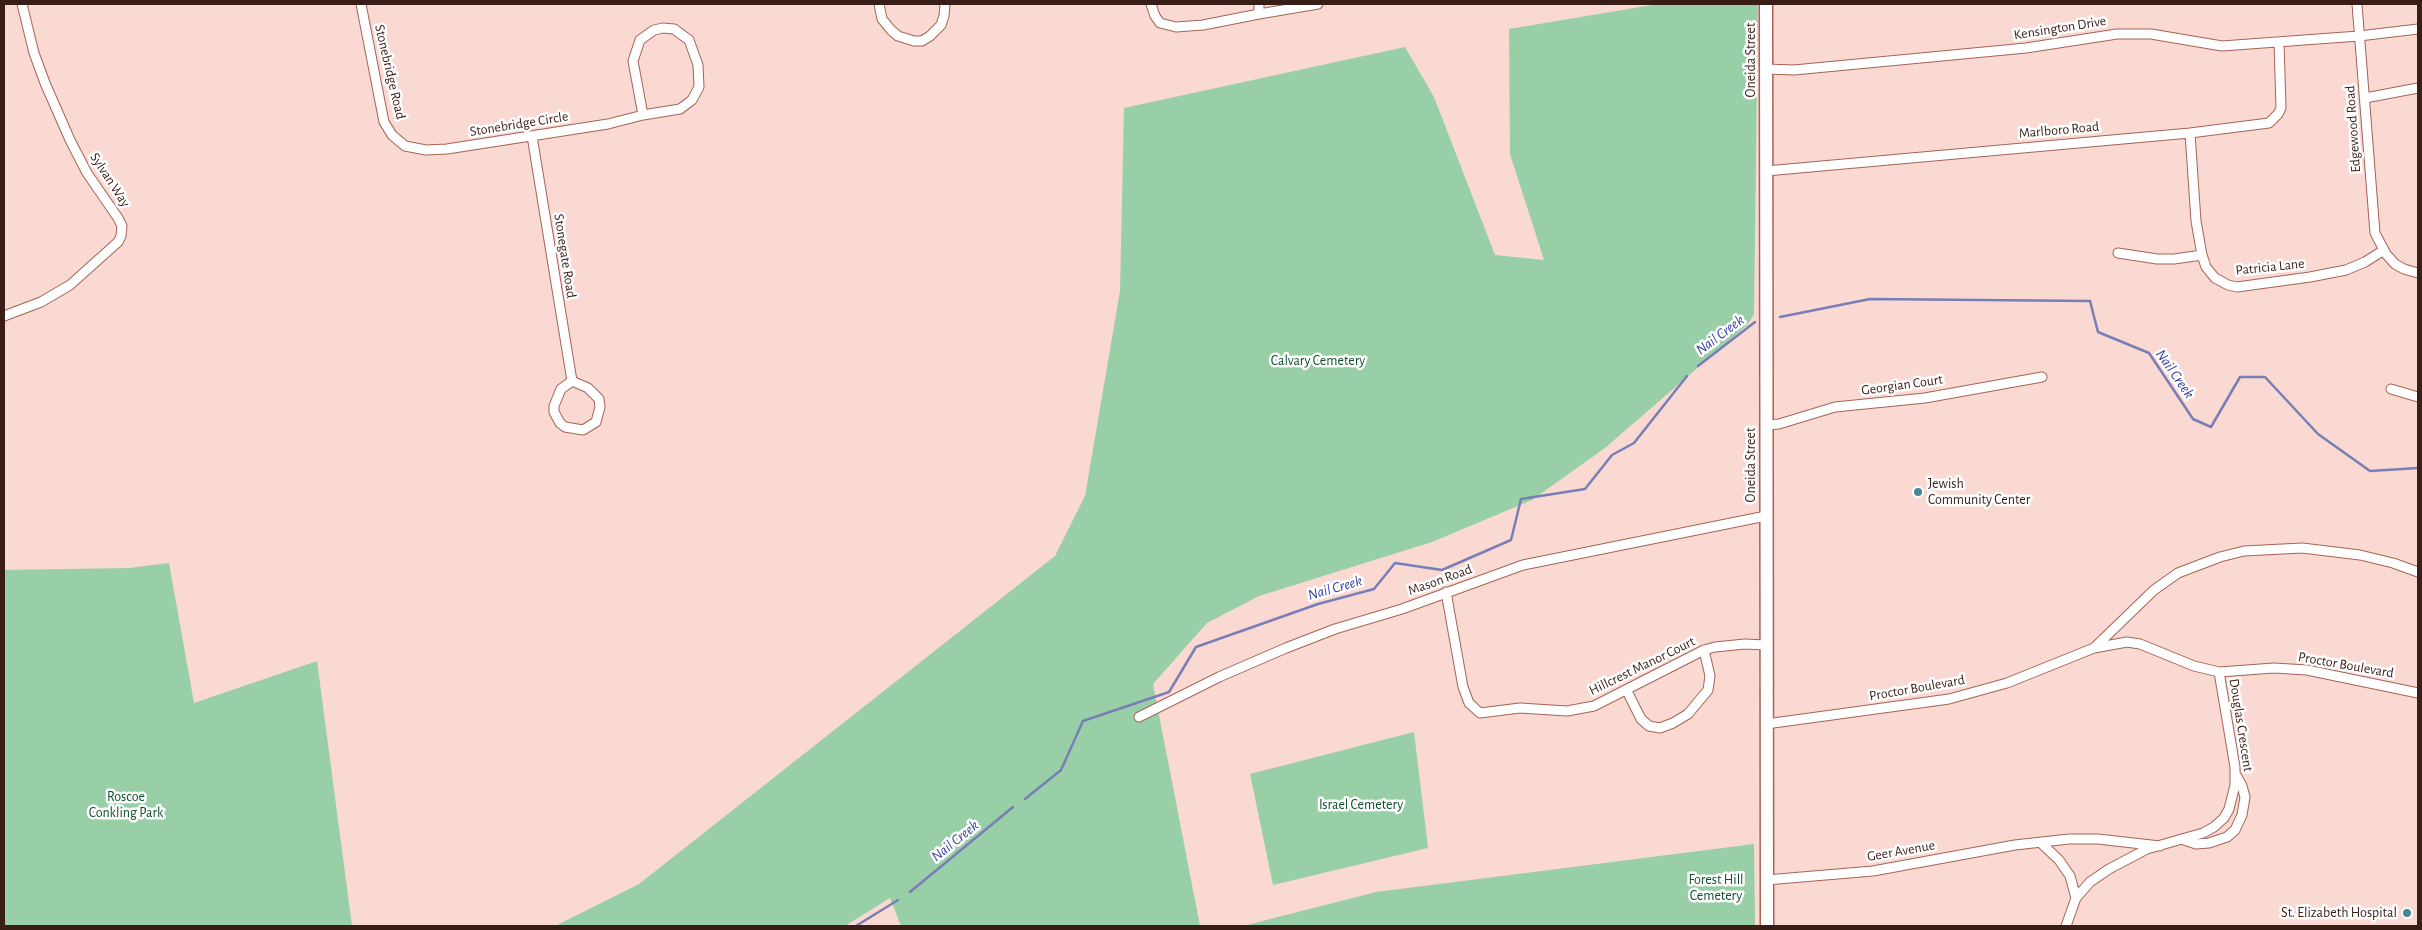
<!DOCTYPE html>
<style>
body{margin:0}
#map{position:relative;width:2422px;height:930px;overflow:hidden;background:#f9d9d2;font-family:"Alegreya Sans",sans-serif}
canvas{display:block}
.frame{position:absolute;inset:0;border:5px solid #391d17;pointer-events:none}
</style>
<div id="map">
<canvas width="2422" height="930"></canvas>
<div class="frame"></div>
</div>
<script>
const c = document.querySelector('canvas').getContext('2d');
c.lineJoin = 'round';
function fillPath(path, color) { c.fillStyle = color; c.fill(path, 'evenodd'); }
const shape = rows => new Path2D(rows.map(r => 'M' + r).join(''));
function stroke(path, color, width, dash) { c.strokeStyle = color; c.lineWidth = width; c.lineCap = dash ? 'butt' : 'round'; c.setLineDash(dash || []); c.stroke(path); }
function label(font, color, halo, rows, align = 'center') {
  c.font = font + ' "Alegreya Sans",sans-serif'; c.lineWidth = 5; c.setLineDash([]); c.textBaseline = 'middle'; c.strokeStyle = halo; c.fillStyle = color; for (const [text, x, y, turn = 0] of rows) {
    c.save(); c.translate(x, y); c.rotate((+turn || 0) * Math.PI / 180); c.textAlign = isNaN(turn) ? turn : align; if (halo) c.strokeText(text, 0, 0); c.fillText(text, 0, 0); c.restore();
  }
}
fillPath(shape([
 [1658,4,1758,4,1754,315,1746,326,1605,448,1532,500,1432,542,1259,596,1207,623,1153,684,1200,926,901,926,890,898,845,926,555,926,639,884,1055,556,1085,496,1120,291,1124,108,1405,47,1434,97,1495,255,1544,260,1510,154,1509,29],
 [169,563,194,703,317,661,352,926,4,926,4,570,129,568],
 [1414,732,1428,848,1273,885,1250,774],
 [1754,844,1755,926,1243,926,1376,892]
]), '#98cfa7');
stroke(shape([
 [1780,317,1870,299,2090,301,2098,332,2149,353,2193,419,2211,427,2240,377,2265,377,2318,434,2370,471,2418,468],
 [1698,366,1755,322],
 [1025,799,1061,770,1083,721,1169,692,1196,647,1318,604,1374,589,1395,563,1442,570,1511,540,1521,499,1585,489,1612,455,1634,443,1687,376],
 [910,892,1013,807],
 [856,926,898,900]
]), '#797eb6', 2.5);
const street = shape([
 [361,4,384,122,392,135,405,146,426,150,447,149,608,124,643,115],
 [879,4,882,19,891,30,898,36,914,41,922,41,930,36,941,25,944,16,945,4],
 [1151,4,1155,16,1160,23,1176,27,1203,25,1259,14],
 [1259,4,1259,14,1318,4],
 [2357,4,2375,233,2386,254,2395,264,2404,269,2418,273],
 [663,28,674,29,689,40,698,65,699,87,692,100,680,109,643,115,633,61,640,40,654,30,663,28],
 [1766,69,1794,70,2026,48,2117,34,2151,34,2222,46,2359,36,2418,29],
 [2365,98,2418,88],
 [2190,133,2196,221,2202,255,2206,267,2215,278,2228,285,2237,287,2310,277,2346,270,2365,262,2384,250],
 [532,136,572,381],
 [1766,171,2190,133,2269,123,2278,114,2281,108,2279,42],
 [2118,253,2157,259,2174,259,2202,255],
 [4,316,41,302,70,285,118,242,121,236,122,226,118,218,87,173,70,140,45,83,34,53,22,4],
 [572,381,588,388,599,399,600,407,596,422,583,430,565,427,560,423,554,412,554,406,561,389,572,381],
 [2391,389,2418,397],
 [1766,425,1779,424,1835,407,1925,398,2042,377],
 [1446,592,1463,687,1469,703,1480,713,1520,708,1567,711,1594,706,1704,650,1715,647,1745,644,1766,645],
 [2094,648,2154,590,2178,573,2220,557,2244,551,2302,548,2360,555,2393,563,2418,572],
 [1627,691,1641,719,1649,726,1660,728,1673,723,1688,714,1708,690,1710,676,1704,650],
 [1139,717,1219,677,1286,648,1335,629,1402,609,1523,565,1766,516],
 [1766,724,1949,699,2007,683,2094,648,2127,642,2140,644,2194,666,2219,672,2274,668,2307,670,2418,693],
 [2181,839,2196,844,2209,843,2227,837,2235,830,2242,815,2245,797,2242,786,2236,775],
 [2040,842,2059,860,2070,876,2076,898],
 [1766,880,1873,871,2015,845,2069,839,2098,839,2160,846],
 [2066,926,2076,898,2090,882,2109,869,2147,849,2203,833,2214,827,2224,818,2229,809,2235,785,2235,767,2219,672]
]);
const secondary = shape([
 [1766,4,1767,926]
]);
stroke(street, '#a76355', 11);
stroke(secondary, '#a76355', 15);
stroke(street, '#fff', 9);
stroke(secondary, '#fff', 12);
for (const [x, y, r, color] of [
 [1918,492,5,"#448896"],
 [2407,913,5,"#448896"]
]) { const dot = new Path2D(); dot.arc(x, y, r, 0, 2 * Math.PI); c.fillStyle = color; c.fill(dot); stroke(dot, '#fff', 2); }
label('14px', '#391d17', '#fff', [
 ["Kensington Drive",2060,28,-9],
 ["Oneida Street",1751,60,-90],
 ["Stonebridge Road",390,72,77],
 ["Stonebridge Circle",519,124,-9],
 ["Edgewood Road",2353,129,-94],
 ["Marlboro Road",2059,130,-5],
 ["Sylvan Way",110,180,57],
 ["Stonegate Road",565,256,81],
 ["Patricia Lane",2270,267,-6],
 ["Georgian Court",1902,385,-8],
 ["Oneida Street",1751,465,-90],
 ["Mason Road",1440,580,-20],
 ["Proctor Boulevard",2346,665,10],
 ["Hillcrest Manor Court",1642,666,-26],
 ["Proctor Boulevard",1917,688,-10],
 ["Douglas Crescent",2241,725,81],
 ["Geer Avenue",1901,851,-10]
]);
label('14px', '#0c4f29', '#fff', [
 ["Calvary Cemetery",1318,361],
 ["Roscoe",126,797],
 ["Conkling Park",126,813],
 ["Israel Cemetery",1361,805],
 ["Forest Hill",1716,880],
 ["Cemetery",1716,896]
]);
label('14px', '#391d17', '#fff', [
 ["Jewish",1928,484],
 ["Community Center",1928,500],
 ["St. Elizabeth Hospital",2397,913,"right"]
], 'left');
label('italic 15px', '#3743a0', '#fff', [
 ["Nail Creek",1720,335,-37],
 ["Nail Creek",2175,374,55],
 ["Nail Creek",1335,588,-16],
 ["Nail Creek",955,841,-39]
]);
</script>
